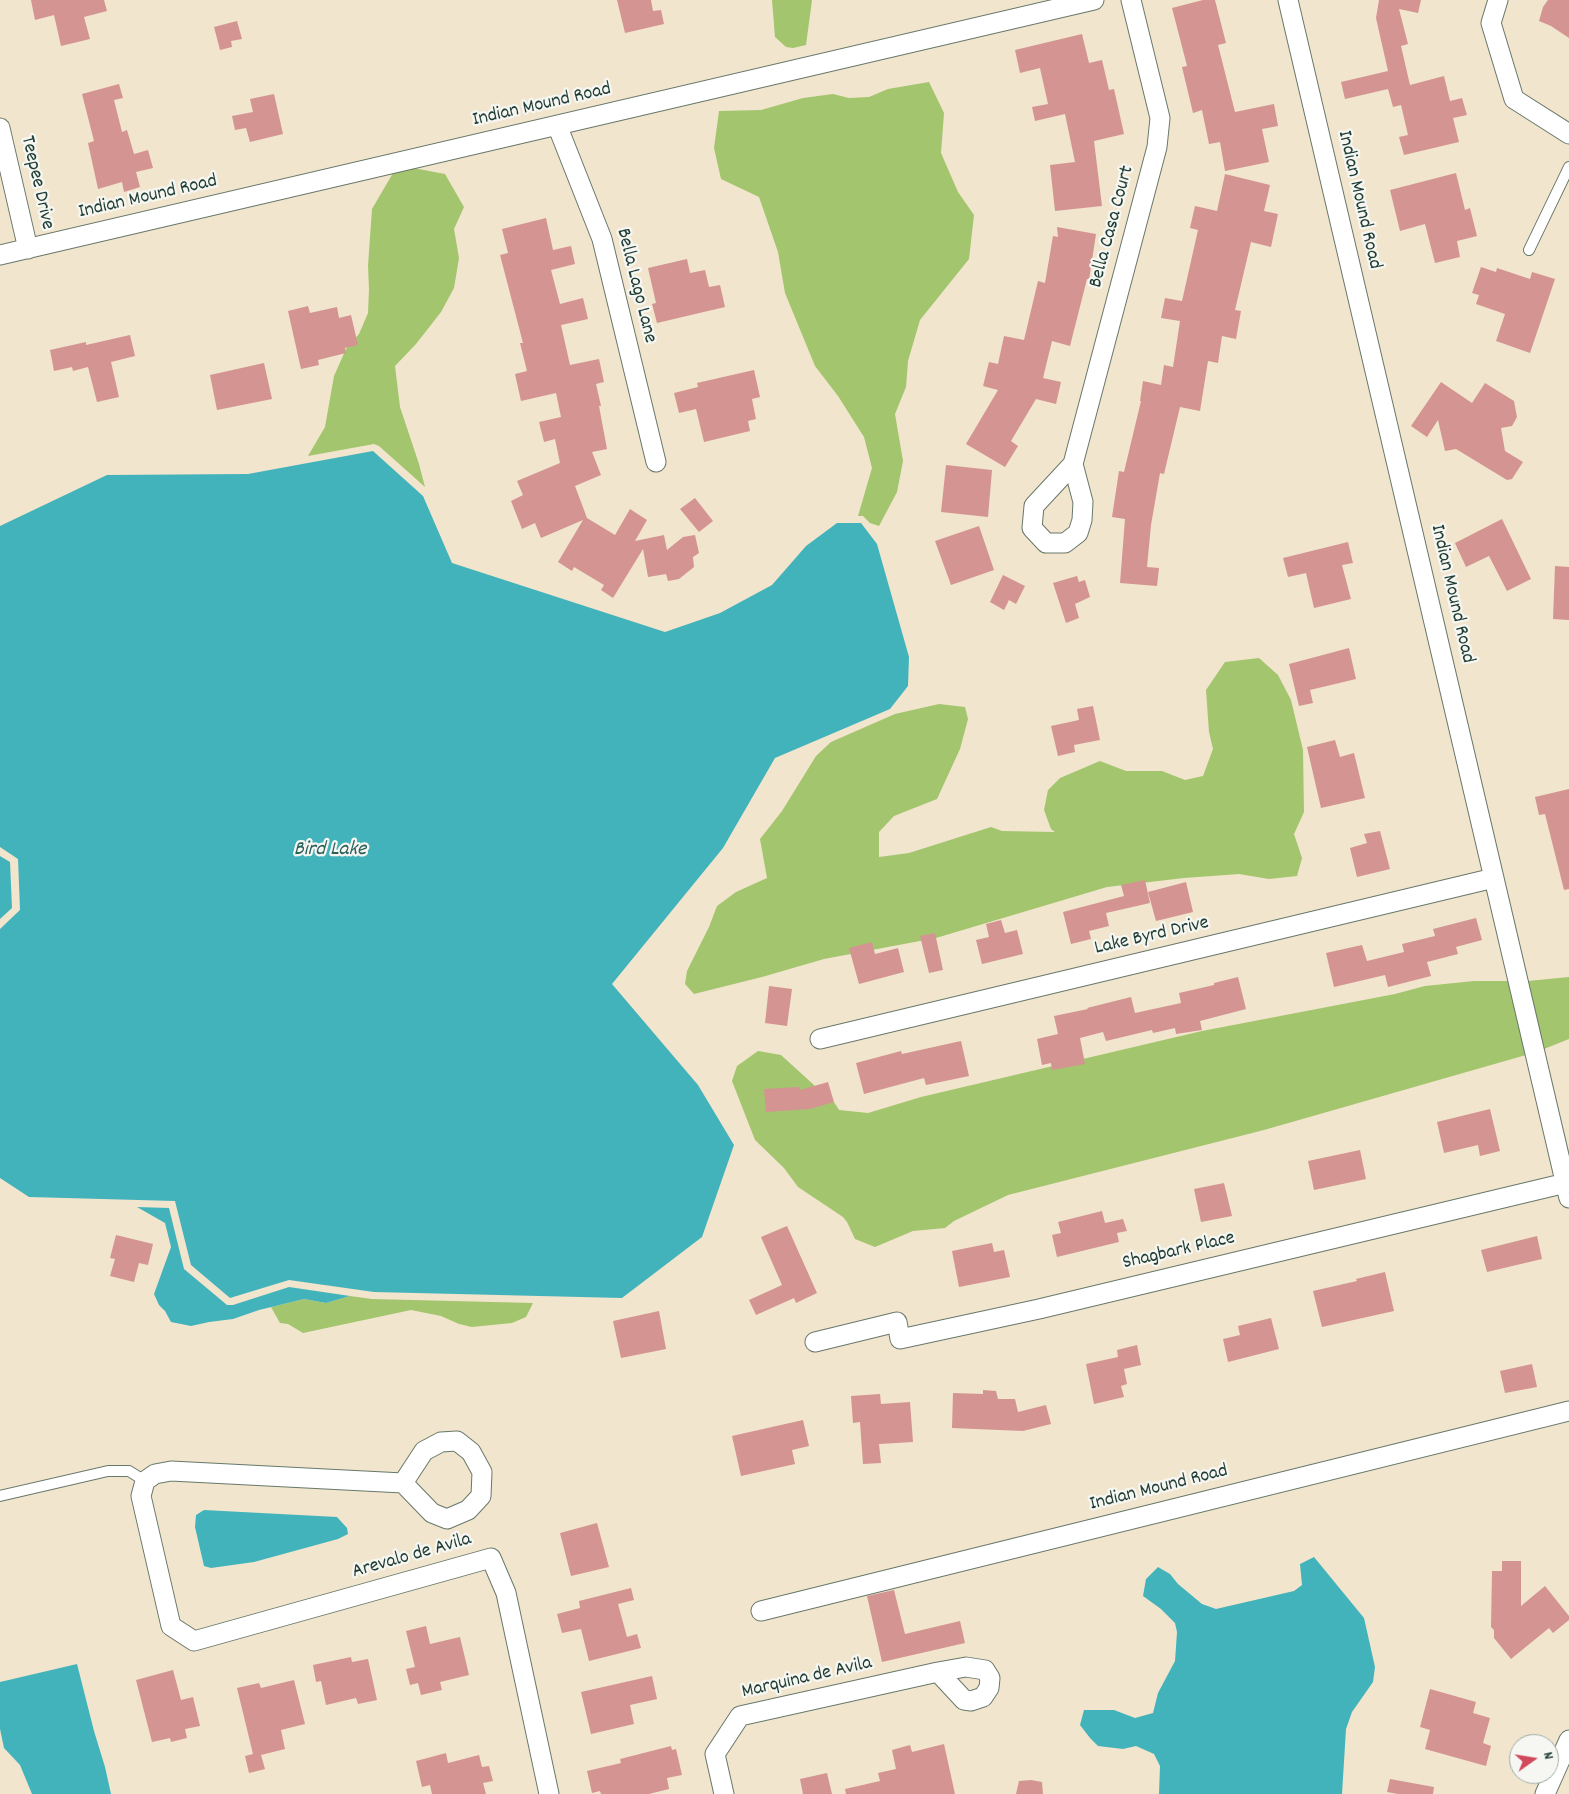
<!DOCTYPE html>
<style>
body{margin:0}
#map{position:relative;width:1569px;height:1794px;overflow:hidden;background:#f1e5cd;font-family:Dekko,sans-serif}
canvas{display:block}
.north{position:absolute;left:1509px;top:1734px;width:50px;height:50px;box-sizing:border-box;background:#f6f6f2;border:1px solid #a0aca6;border-radius:50%;rotate:77deg;font-size:14px;font-weight:700;line-height:20px;text-align:center;color:#1f3d34}
.north::after{content:'';display:block;margin:auto;width:18px;height:22px;background:#d1495b;clip-path:polygon(50% 0,100% 100%,50% 72%,0 100%)}
</style>
<div id="map">
<canvas width="1569" height="1794"></canvas>
<div class="north">N</div>
</div>
<script>
const c = document.querySelector('canvas').getContext('2d');
c.lineJoin = 'round';
function fillPath(path, color) { c.fillStyle = color; c.fill(path, 'evenodd'); }
const shape = rows => new Path2D(rows.map(r => 'M' + r).join(''));
function stroke(path, color, width, dash) { c.strokeStyle = color; c.lineWidth = width; c.lineCap = dash ? 'butt' : 'round'; c.setLineDash(dash || []); c.stroke(path); }
function label(font, color, halo, rows, align = 'center') {
  c.font = font + ' Dekko,sans-serif'; c.lineWidth = 4.5; c.setLineDash([]); c.textBaseline = 'middle'; c.strokeStyle = halo; c.fillStyle = color; for (const [text, x, y, turn = 0] of rows) {
    c.save(); c.translate(x, y); c.rotate((+turn || 0) * Math.PI / 180); c.textAlign = isNaN(turn) ? turn : align; if (halo) c.strokeText(text, 0, 0); c.fillText(text, 0, 0); c.restore();
  }
}
fillPath(shape([
 [772,0,812,0,806,45,793,48,786,47,775,37],
 [929,82,944,113,941,153,958,192,974,215,969,259,920,320,908,361,906,387,895,414,903,461,897,492,879,526,870,523,863,516,858,516,872,468,864,437,838,396,815,366,785,293,778,252,759,197,721,179,714,148,719,111,761,110,803,98,833,94,849,98,869,97,888,89],
 [413,168,445,174,464,207,454,229,459,258,454,288,441,312,416,344,395,366,400,407,419,464,425,487,379,446,374,444,308,456,325,427,334,376,346,349,359,334,368,313,369,289,368,266,372,209,393,173],
 [1259,658,1278,675,1291,700,1303,750,1304,812,1294,834,1302,858,1297,876,1269,879,1239,874,1184,878,1107,887,936,938,824,959,762,977,694,994,685,984,687,971,709,927,717,906,736,892,767,878,760,839,782,811,816,756,831,742,895,714,939,704,965,707,968,719,960,749,937,799,894,816,879,832,879,857,909,853,991,827,1002,831,1055,832,1051,829,1044,810,1048,790,1060,778,1100,761,1126,771,1162,771,1185,780,1203,776,1213,749,1209,732,1206,690,1225,662],
 [1569,977,1569,1039,1544,1049,1528,981],
 [1474,981,1509,981,1526,1055,1264,1130,1008,1195,954,1221,945,1228,913,1231,875,1247,855,1239,847,1222,843,1217,798,1187,784,1168,755,1140,732,1081,737,1066,758,1051,781,1055,814,1085,821,1099,834,1102,839,1110,868,1113,921,1097,1202,1031,1395,994,1425,986],
 [350,1296,372,1299,533,1303,526,1317,512,1323,472,1327,459,1324,441,1316,411,1310,303,1333,288,1324,280,1323,271,1307,304,1299,326,1303]
]), '#a3c56d');
fillPath(shape([
 [373,451,423,496,452,563,665,632,720,613,772,585,806,546,837,523,861,523,877,544,909,657,908,686,890,709,775,758,723,848,612,984,698,1085,734,1145,702,1237,622,1298,374,1292,289,1280,230,1298,191,1265,175,1201,29,1197,0,1178,0,929,20,910,18,859,0,847,0,526,107,475,248,474],
 [0,856,10,862,12,908,0,919],
 [137,1207,169,1208,184,1269,227,1305,233,1305,289,1287,350,1296,326,1303,304,1299,259,1310,233,1319,209,1322,191,1326,171,1322,165,1311,159,1305,154,1294,171,1247,165,1223],
 [204,1510,337,1517,347,1528,348,1534,338,1539,254,1562,211,1568,204,1566,195,1527,196,1515],
 [1314,1557,1364,1618,1375,1667,1373,1682,1352,1712,1346,1729,1342,1794,1159,1794,1160,1766,1154,1754,1136,1746,1123,1749,1098,1746,1090,1738,1080,1725,1084,1710,1114,1710,1135,1718,1153,1713,1158,1693,1175,1661,1177,1632,1175,1623,1161,1609,1143,1596,1146,1579,1158,1567,1170,1574,1178,1584,1202,1604,1216,1609,1294,1591,1302,1585,1300,1564],
 [77,1664,94,1731,105,1767,111,1794,32,1794,20,1765,4,1748,0,1729,0,1682]
]), '#43b3bb');
fillPath(shape([
 [31,0,104,0,107,11,84,17,90,39,61,46,54,15,35,20],
 [617,0,651,0,653,11,661,10,664,24,625,33],
 [1203,0,1215,0,1226,43,1218,45,1235,112,1274,104,1278,126,1262,129,1269,162,1225,171,1220,142,1209,144,1202,110,1193,113,1182,67,1187,66,1172,8],
 [1379,0,1421,0,1418,13,1399,9,1408,44,1401,46,1410,85,1444,76,1450,101,1462,98,1467,115,1453,118,1459,142,1404,155,1399,137,1408,135,1401,105,1393,107,1388,89,1345,99,1341,82,1388,71,1376,18],
 [1548,0,1569,0,1569,38,1551,26,1539,21,1543,7],
 [237,21,242,39,231,41,232,47,220,50,214,27],
 [1082,34,1089,63,1102,60,1109,90,1114,89,1124,134,1094,141,1102,206,1055,211,1050,165,1075,162,1065,114,1035,121,1032,107,1048,104,1040,68,1020,73,1015,50],
 [119,84,123,98,114,100,122,132,127,130,134,154,148,150,153,168,136,172,140,187,124,192,122,182,98,189,88,143,94,141,82,94],
 [274,94,283,134,250,142,246,128,235,130,232,116,253,112,250,99],
 [1456,173,1465,210,1470,208,1477,236,1457,241,1460,257,1435,263,1425,224,1400,231,1390,190],
 [1225,174,1270,185,1264,211,1278,214,1271,247,1251,242,1235,310,1241,311,1236,339,1222,336,1218,363,1208,361,1200,411,1180,407,1164,474,1160,473,1151,525,1147,567,1159,568,1157,586,1120,583,1125,519,1112,517,1119,471,1124,472,1141,401,1140,401,1143,381,1161,385,1164,365,1173,367,1180,321,1161,318,1165,298,1182,301,1198,230,1190,228,1195,206,1217,211],
 [546,218,553,250,571,246,575,264,551,270,560,304,583,298,588,319,561,325,570,365,599,359,604,382,596,384,601,406,599,406,607,449,592,452,601,475,575,486,587,518,615,535,630,509,647,520,635,541,664,535,667,550,683,537,695,535,699,553,693,557,694,567,679,579,668,581,666,574,648,577,643,549,613,598,601,590,604,585,574,567,572,571,558,562,583,520,541,538,535,523,522,529,511,501,523,495,517,481,560,463,555,439,544,442,539,422,561,417,556,393,521,401,515,374,527,371,520,343,523,343,500,255,508,253,502,229],
 [1057,227,1096,234,1089,280,1087,279,1070,346,1052,341,1043,378,1061,382,1056,404,1036,399,1011,441,1018,446,1005,467,966,444,998,390,983,386,989,362,998,364,1004,336,1024,340,1038,281,1045,283,1053,236,1058,237],
 [687,259,690,273,705,270,709,287,720,285,725,307,657,323,652,304,656,303,648,268],
 [1481,267,1496,272,1497,268,1530,279,1532,272,1555,279,1530,353,1496,341,1505,314,1476,304,1479,295,1472,293],
 [308,306,310,313,337,307,339,318,351,315,358,345,345,348,346,353,318,360,319,365,301,369,288,311],
 [130,335,135,356,111,362,119,397,97,402,88,367,73,371,72,367,54,371,50,350,86,342,86,345],
 [264,363,272,399,217,410,210,375],
 [754,370,760,397,752,399,756,419,748,421,750,431,704,442,696,409,679,413,674,393,698,387,697,383],
 [1441,382,1472,403,1485,383,1514,401,1517,417,1512,426,1501,428,1505,451,1523,462,1512,479,1507,480,1456,449,1445,451,1438,420,1427,437,1411,426],
 [946,465,992,470,988,517,941,512],
 [695,498,713,521,699,532,680,509],
 [1502,519,1531,579,1507,591,1489,556,1466,567,1455,543],
 [979,526,994,570,951,585,935,541],
 [1348,542,1353,563,1342,565,1351,599,1314,608,1306,573,1288,577,1283,558],
 [1555,566,1569,567,1569,620,1553,619],
 [1003,575,1025,586,1016,604,1009,600,1004,610,990,602],
 [1077,576,1079,582,1085,580,1090,597,1075,604,1079,618,1066,623,1053,583],
 [1349,648,1356,679,1310,690,1313,703,1299,706,1289,664],
 [1093,706,1100,740,1074,745,1075,752,1058,756,1051,726,1079,720,1077,709],
 [1335,740,1340,757,1354,753,1365,798,1321,808,1307,747],
 [1569,789,1569,889,1564,890,1545,814,1539,815,1535,797],
 [1380,831,1390,869,1357,877,1350,848,1367,843,1364,834],
 [1145,880,1150,903,1106,913,1109,926,1089,931,1091,939,1071,944,1063,912,1124,896,1121,885],
 [1186,882,1193,912,1156,921,1148,892],
 [1476,918,1482,940,1456,947,1458,954,1427,962,1431,976,1388,987,1385,975,1334,987,1326,953,1362,945,1367,961,1404,952,1402,944,1435,936,1433,929],
 [1001,920,1005,933,1017,930,1023,954,982,964,976,940,989,937,986,924],
 [935,933,943,970,929,973,920,936],
 [872,942,875,954,898,948,904,972,859,984,849,948],
 [1238,977,1246,1009,1200,1021,1202,1030,1176,1034,1175,1028,1153,1033,1152,1030,1106,1041,1103,1032,1080,1038,1085,1064,1052,1070,1051,1063,1042,1065,1037,1039,1058,1034,1054,1016,1088,1009,1087,1008,1131,997,1135,1013,1181,1003,1179,993,1214,985,1214,983],
 [769,986,792,989,787,1026,765,1023],
 [961,1041,969,1076,926,1085,924,1078,864,1094,856,1063,901,1051,902,1054],
 [828,1082,834,1102,810,1109,766,1112,764,1089,799,1087,800,1090],
 [1490,1109,1500,1151,1480,1156,1478,1145,1444,1153,1437,1122],
 [1360,1150,1366,1179,1314,1190,1308,1161],
 [1224,1183,1232,1216,1201,1222,1194,1189],
 [1102,1211,1105,1223,1123,1219,1127,1231,1117,1233,1119,1242,1057,1257,1052,1235,1061,1233,1058,1222],
 [787,1226,817,1293,796,1303,794,1298,756,1315,749,1300,782,1285,761,1237],
 [116,1235,153,1244,148,1265,139,1263,134,1282,110,1276,115,1259,110,1258],
 [1537,1236,1542,1259,1487,1272,1481,1250],
 [992,1243,994,1252,1004,1250,1010,1277,959,1287,952,1251],
 [1385,1272,1394,1311,1322,1327,1313,1291,1357,1281,1356,1279],
 [659,1311,666,1349,621,1358,613,1321],
 [1271,1318,1279,1349,1228,1362,1223,1339,1240,1335,1238,1326],
 [1137,1345,1141,1365,1124,1369,1127,1384,1121,1386,1124,1397,1094,1404,1086,1364,1118,1357,1117,1350],
 [1532,1364,1537,1387,1505,1393,1500,1371],
 [983,1390,996,1391,998,1399,1015,1399,1018,1412,1046,1405,1051,1424,1023,1431,952,1428,953,1393,983,1394],
 [880,1394,881,1404,910,1402,913,1442,879,1444,881,1463,863,1464,860,1422,853,1423,851,1396],
 [803,1420,809,1446,792,1450,795,1464,741,1476,732,1436],
 [597,1523,609,1567,571,1576,560,1533],
 [1502,1561,1521,1561,1521,1606,1545,1586,1569,1616,1569,1620,1553,1633,1549,1628,1511,1659,1494,1638,1494,1630,1491,1627,1492,1571,1502,1571],
 [631,1588,634,1600,618,1604,627,1637,637,1634,641,1648,589,1661,581,1629,562,1633,557,1614,580,1608,579,1601],
 [894,1590,905,1634,960,1621,965,1643,882,1662,867,1596],
 [426,1626,430,1644,460,1637,469,1675,440,1682,442,1690,421,1695,418,1683,410,1685,406,1669,415,1667,406,1631],
 [351,1657,352,1662,368,1659,377,1700,358,1704,356,1698,326,1705,321,1681,316,1682,313,1665],
 [173,1670,181,1700,193,1697,200,1726,185,1729,187,1738,171,1742,170,1738,152,1742,136,1680],
 [652,1676,657,1699,630,1705,634,1724,591,1734,581,1692],
 [294,1680,305,1724,281,1730,285,1749,261,1755,265,1769,249,1773,245,1756,253,1754,237,1688,259,1683,261,1688],
 [1430,1689,1476,1702,1473,1713,1490,1718,1483,1743,1491,1746,1486,1766,1425,1749,1430,1730,1420,1727],
 [944,1744,955,1794,846,1794,845,1789,880,1781,878,1773,896,1769,892,1750,910,1745,912,1752],
 [671,1746,672,1750,676,1749,682,1775,667,1778,669,1789,649,1794,601,1794,600,1791,592,1793,587,1771,621,1763,620,1759],
 [446,1753,448,1763,479,1755,482,1767,489,1766,493,1781,483,1783,486,1794,432,1794,430,1785,422,1787,416,1761],
 [827,1773,832,1794,803,1794,800,1779],
 [1390,1779,1434,1787,1433,1794,1398,1794,1387,1792],
 [1031,1780,1042,1782,1043,1794,1016,1794,1019,1781]
]), '#d49491');
const lane = shape([
 [1529,250,1569,167],
 [0,1496,108,1471,129,1471,145,1481]
]);
const street = shape([
 [1288,0,1569,1198],
 [1498,0,1491,23,1514,99,1569,134],
 [557,125,602,239,656,462],
 [0,128,28,249],
 [0,255,1094,0],
 [1073,464,1034,506,1032,528,1046,543,1065,543,1078,533,1082,520,1083,502,1073,464,1157,147,1160,118,1131,0],
 [820,1039,1494,878],
 [815,1342,897,1322,900,1339,1039,1309,1566,1183],
 [403,1483,432,1513,447,1519,468,1510,481,1496,482,1472,471,1452,457,1441,441,1442,424,1451,403,1483,171,1471,155,1474,145,1481,141,1496,171,1626,194,1641,491,1558,506,1593,549,1794],
 [761,1611,1569,1411],
 [724,1794,715,1754,740,1716,938,1672,966,1667,985,1670,990,1678,989,1688,983,1697,971,1701,964,1700,938,1672],
 [1545,1794,1569,1740]
]);
stroke(lane, '#68786a', 12);
stroke(street, '#68786a', 21);
stroke(lane, '#fff', 10);
stroke(street, '#fff', 19);
label('20px', '#1f3d34', '#f6f6f2', [
 ["Indian Mound Road",542,106,-13],
 ["Teepee Drive",36,183,77],
 ["Indian Mound Road",148,198,-13],
 ["Indian Mound Road",1358,200,77],
 ["Bella Casa Court",1113,227,-75],
 ["Bella Lago Lane",635,286,76],
 ["Indian Mound Road",1451,594,77],
 ["Lake Byrd Drive",1152,937,-13],
 ["Shagbark Place",1179,1252,-13],
 ["Indian Mound Road",1159,1489,-14],
 ["Arevalo de Avila",412,1557,-16],
 ["Marquina de Avila",807,1679,-13]
]);
label('italic 21px', '#2a605c', '#f6f6f2', [
 ["Bird Lake",330,851]
]);
</script>
